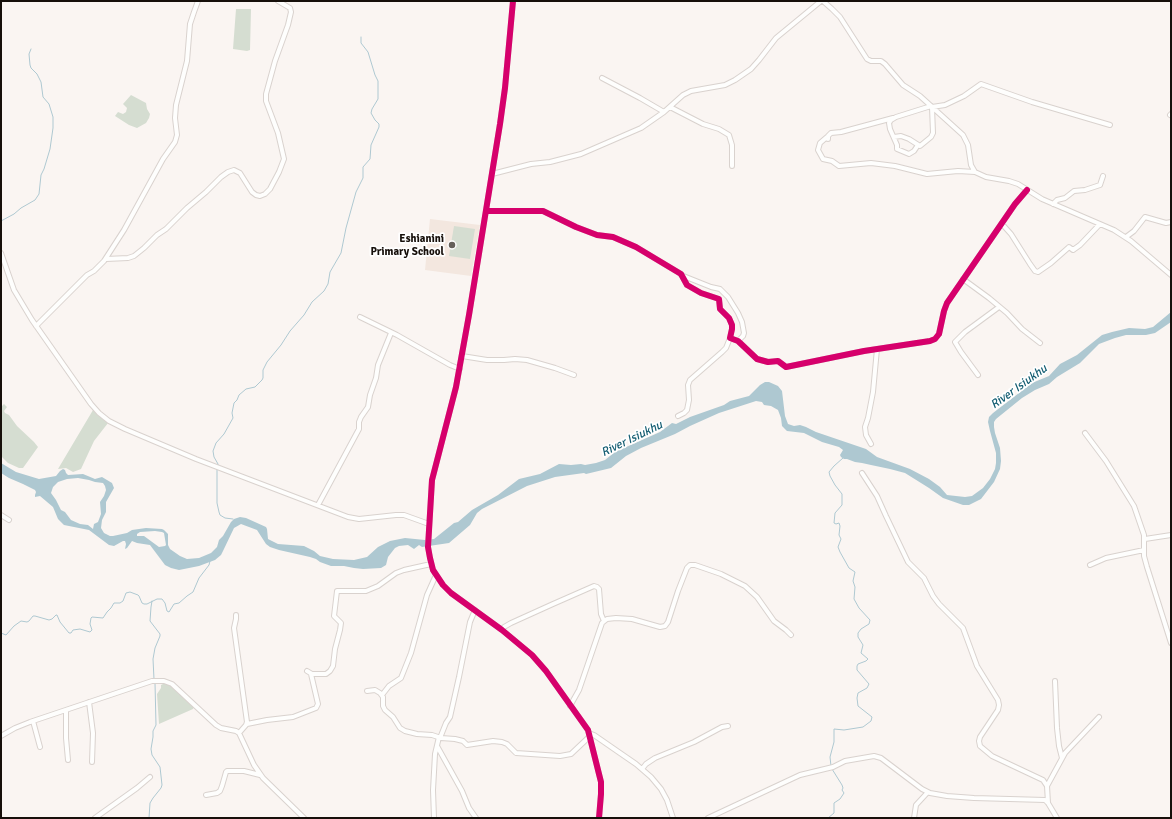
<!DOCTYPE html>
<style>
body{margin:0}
#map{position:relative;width:1172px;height:819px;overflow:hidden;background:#faf5f2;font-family:Signika,sans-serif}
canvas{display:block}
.frame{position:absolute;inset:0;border:2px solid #160f0a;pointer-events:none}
</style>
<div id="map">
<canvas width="1172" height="819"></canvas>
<div class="frame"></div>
</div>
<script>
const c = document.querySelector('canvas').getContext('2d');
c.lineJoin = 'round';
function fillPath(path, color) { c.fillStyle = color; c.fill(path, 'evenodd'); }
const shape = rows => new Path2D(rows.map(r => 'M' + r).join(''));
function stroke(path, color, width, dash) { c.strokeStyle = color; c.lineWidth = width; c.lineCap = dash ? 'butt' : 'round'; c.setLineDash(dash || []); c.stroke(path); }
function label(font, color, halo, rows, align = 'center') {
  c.font = font + ' Signika,sans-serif'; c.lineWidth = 3.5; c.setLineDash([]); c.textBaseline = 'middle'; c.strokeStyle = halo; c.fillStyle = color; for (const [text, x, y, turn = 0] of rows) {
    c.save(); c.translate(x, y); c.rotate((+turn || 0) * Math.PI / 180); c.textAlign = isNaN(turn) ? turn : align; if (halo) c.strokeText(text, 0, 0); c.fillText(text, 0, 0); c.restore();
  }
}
fillPath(shape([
 [430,219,480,225,471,276,425,270]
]), '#f3e7df');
fillPath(shape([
 [236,9,251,9,250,50,247,51,233,49],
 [131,95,146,103,147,109,150,114,149,118,146,123,137,128,129,125,115,116,118,112,123,114,126,112,127,108,123,104],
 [454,226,475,229,470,259,449,256],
 [4,404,7,407,4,411,5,413,9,415,17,426,34,442,38,447,23,468,19,468,8,463,1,456,1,407],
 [93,410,108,423,94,441,81,469,73,472,66,468,58,469],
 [165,683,172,686,194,707,193,709,159,724,157,694,161,688,161,685]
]), '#d5ddd1');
fillPath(shape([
 [1171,312,1171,322,1155,333,1146,335,1126,335,1115,338,1099,344,1080,363,1057,377,1049,384,1035,390,1022,398,996,419,994,422,994,427,995,433,1000,448,1001,461,1000,469,994,482,981,499,969,505,963,505,943,498,929,488,905,473,890,469,871,465,862,463,855,462,847,459,844,459,841,457,840,455,843,450,839,447,822,442,804,433,787,431,782,426,781,418,778,410,771,406,764,405,762,402,756,401,719,413,690,426,675,434,641,448,626,456,611,468,586,474,584,473,555,477,527,486,482,509,477,513,470,525,449,543,422,547,419,545,414,549,408,545,399,546,395,548,388,557,386,565,381,568,363,569,354,568,344,566,331,566,320,562,316,559,310,557,279,550,270,547,266,544,257,530,241,524,234,528,223,551,221,555,215,560,199,566,179,570,171,568,165,565,150,545,137,543,132,541,127,548,125,549,126,544,125,541,123,541,114,546,109,545,89,530,64,525,58,519,53,507,40,496,35,497,35,495,36,492,35,490,23,484,9,478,1,473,1,463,16,472,39,479,56,476,60,471,63,469,65,470,66,473,68,475,83,474,95,479,102,477,112,483,114,488,106,502,106,512,102,520,101,528,104,533,110,536,113,536,127,533,132,530,146,528,162,529,164,530,168,534,168,545,170,549,180,556,187,559,199,558,211,553,217,547,219,540,223,536,231,522,234,519,240,517,246,518,266,527,267,529,268,539,278,544,304,546,314,551,320,556,333,559,354,560,367,557,378,547,390,541,405,538,425,540,434,539,454,523,458,522,472,510,498,495,519,479,540,474,559,464,571,465,581,464,585,465,596,463,605,460,615,452,660,432,672,423,676,424,690,417,724,405,730,401,749,396,760,385,765,382,769,382,778,386,782,391,785,416,788,424,794,426,800,425,806,427,816,432,866,449,877,457,910,469,929,479,940,487,947,495,965,497,972,496,983,488,990,479,995,469,996,463,996,453,990,431,988,422,989,417,993,413,1032,383,1049,376,1060,364,1077,355,1102,335,1112,332,1129,328,1145,329,1153,327],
 [78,478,89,480,95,482,103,483,105,486,106,490,104,496,100,502,101,514,98,522,94,524,93,529,88,525,80,524,71,520,65,512,61,510,56,500,51,493,53,487,58,482,67,479],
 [155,531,162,532,164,533,166,545,165,546,159,547,144,536,137,536,137,534,140,532]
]), '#aec8d1');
stroke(shape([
 [1,221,14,214,21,208,35,200,39,194,41,175,44,169,50,149,53,128,53,117,49,104,43,97,41,82,37,74,31,68,30,65,29,54,31,49],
 [218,466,218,464,214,457,213,451,216,443,224,434,233,418,232,413,234,403,237,400,239,395,246,389,255,387,262,380,263,378,263,370,267,362,281,345,290,331,304,315,312,302,324,291,328,284,330,272,341,253,346,228,356,192,363,178,363,167,370,159,371,145,379,127,379,124,375,120,371,113,372,109,378,99,378,81,375,75,368,52,361,43,361,37],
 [217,469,217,503,219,512,220,515,225,518,233,519],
 [152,601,151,607,150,621,160,634,160,636,155,648,153,659,154,679],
 [1,633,6,635,14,626,21,621,27,622,29,621,33,616,35,616,49,620,52,619,56,615,57,615,60,622,69,633,71,633,73,630,80,629,90,632,92,630,90,624,91,618,92,617,103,618,107,612,111,608,114,603,120,603,123,601,126,593,130,592,138,595,139,596,142,603,144,604,147,604,157,599,162,599,165,603,167,611,169,612,174,604,179,603,187,596,193,592,199,578,209,565,210,561],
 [831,766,830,757,834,742,834,729,844,730,863,727,871,721,872,717,858,706,857,698,858,693,867,688,869,684,857,670,857,666,858,664,866,661,868,659,861,653,863,645,858,637,858,633,861,629,869,624,870,620,859,608,854,599,855,587,853,581,855,572,849,568,840,552,838,547,841,539,839,535,840,526,839,523,836,524,834,523,835,513,842,505,842,494,835,485,830,476,829,472,834,466,843,458],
 [149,818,150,803,153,798,161,788,162,785,160,767,152,755,151,749,153,737,153,731,156,725,155,683],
 [828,818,834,813,834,803,840,799,844,793,842,790,843,788,842,785,832,769]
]), '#aec8d1', 1);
const minor = shape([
 [513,1,505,88,500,124,469,315,456,387,432,480,428,547,430,558,433,570,443,585,451,593,502,630,532,655,546,671,588,730,601,782,601,794,599,818],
 [823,1,832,9,840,17,867,59,871,61,881,61,885,64,903,85,920,96,963,135,968,145,971,165,975,172,986,177,1009,181,1018,184,1042,199,1114,230,1131,241,1171,275],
 [602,78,640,98,664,112],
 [670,107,703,124,719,129,729,135,732,145,732,166],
 [1170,115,1171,114],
 [827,137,820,143,818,150,823,159,832,161,839,166,871,163,895,166,927,174,958,171,975,172],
 [894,137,901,136,909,139,920,146,931,137,933,133,932,107,945,105,964,96,981,84,1032,102,1110,125],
 [828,139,828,136,831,133,841,132,893,118],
 [918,145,914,151,909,154,897,149,897,145,890,129,889,123,891,120,896,117,931,106],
 [492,174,531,164,550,162,581,154,641,128,664,112,683,95,691,91,725,85,735,80,751,69,759,60,776,38,821,1],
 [1053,204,1057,200,1065,198,1074,191,1085,190,1100,185,1103,176],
 [486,211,543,211,576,227,597,235,613,237,636,247,681,274,687,285,701,293,719,299,720,309,729,318,732,325,732,329,730,338,738,341,757,359,768,362,778,361,786,367,864,351,930,341,935,339,939,334,944,311,947,303,1015,204,1027,190],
 [1002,224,1011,234,1030,264,1035,271,1038,272,1051,263,1068,248,1069,247,1073,250,1080,245,1100,224],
 [1126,237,1134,231,1145,217,1166,223,1171,222],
 [1,253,14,290,32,320,91,404,99,413,109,421,125,429,196,459,348,517,359,519,396,515,404,515,429,524],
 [106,259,128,258,134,256,144,248,157,235,166,229,187,208,206,192,221,177,228,172,234,170,240,173,252,192,256,195,260,196,265,194,270,189,279,172,284,159,278,133,266,101,266,94,275,61,288,25,291,12,290,8,278,1],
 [681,275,711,287,720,289,728,297,738,313,742,322,744,333,743,336,738,341],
 [963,279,989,298,1007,313,1022,329,1040,343],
 [360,317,397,335,450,365,460,369],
 [36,326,87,275,94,271,104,261,124,230,163,159,175,142,177,135,175,118,176,105,187,61,190,24,194,12,198,1],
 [462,356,487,360,504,360,515,359,527,360,555,368,574,375],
 [978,375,961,352,955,342,965,332,999,307],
 [678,416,684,413,687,410,689,400,688,385,690,380,722,352,726,348,730,338],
 [1085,433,1106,461,1134,506,1144,535,1144,556,1147,567,1171,643],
 [871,444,866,435,865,427,868,418,873,392,877,349],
 [862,473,877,496,886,516,908,562,924,578,933,596,939,604,963,628,977,666,998,700,999,705,998,710,980,737,979,741,980,746,992,756,1043,780,1047,786,1048,803],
 [318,505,359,429,359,422,361,417,368,407,370,395,376,378,378,365,391,333],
 [1,515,9,520],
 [1145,539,1171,535],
 [1090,565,1106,558,1144,550],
 [236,615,236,619,234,628,247,722,246,725,239,733],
 [502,630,504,627,511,623,553,604,594,586,597,587,599,589,601,614,604,621],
 [307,671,312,674,326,674,330,671,333,666,335,649,340,630,341,623,334,616,337,591,366,591,378,586,396,573,404,570,431,564],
 [1055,681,1057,728,1059,746,1062,758],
 [367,691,375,690,380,693,383,697,383,706,385,710,393,717,400,728,405,731,417,734,432,735,441,738,455,739,463,741,467,745,493,741,502,742,507,744,516,753,560,756,571,754,589,737],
 [382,695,389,686,401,678,411,653,427,595,436,575],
 [89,702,93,733,92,762],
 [570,706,579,690,602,623,607,619,616,618,632,619,660,627,665,626,668,622,678,591,687,568,690,565,695,565,721,574,745,586,757,597,774,621,786,630,791,635],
 [66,710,66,738,68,760],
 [33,721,40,747],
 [247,724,267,720,293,717,316,708,318,704,311,674],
 [589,733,594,735,620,753,636,764,651,777,661,789,667,800,673,818],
 [1,736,15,728,30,722,152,681,164,681,172,684,216,725,221,728,236,731,239,733,254,765,263,778,304,818],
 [440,738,446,723,450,717,459,677,470,622,475,610],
 [437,746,462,791,469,808,476,818],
 [642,769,646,764,655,758,694,742,722,727,728,726],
 [1047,786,1065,753,1099,717],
 [206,795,217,793,220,791,222,786,226,772,227,771,244,771,260,775],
 [95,818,137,788,150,777],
 [434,818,433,790,435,754,439,737],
 [708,818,800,775,833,767,845,761,874,756,881,758,922,789,930,793,947,796,974,798,1045,800,1048,803,1057,818],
 [914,818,916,805,928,792]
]);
stroke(minor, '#d9d2ce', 6);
stroke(minor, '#fefefd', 4);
stroke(shape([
 [513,1,505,88,500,124,469,315,456,387,432,480,428,547,430,558,433,570,443,585,451,593,502,630,532,655,546,671,588,730,601,782,601,794,599,818],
 [486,211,543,211,576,227,597,235,613,237,636,247,681,274,687,285,701,293,719,299,720,309,729,318,732,325,732,329,730,338,738,341,757,359,768,362,778,361,786,367,864,351,930,341,935,339,939,334,944,311,947,303,1015,204,1027,190]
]), '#d6006c', 6);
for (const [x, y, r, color] of [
 [452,245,4,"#66605b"]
]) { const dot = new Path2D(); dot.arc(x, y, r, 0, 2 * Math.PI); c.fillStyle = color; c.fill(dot); stroke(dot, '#fff', 1.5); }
label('bold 11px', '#160f0a', '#fff', [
 ["Eshianini",444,239],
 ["Primary School",444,252]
], 'right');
label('italic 12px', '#125c71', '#fff', [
 ["River Isiukhu",1019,387,-36],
 ["River Isiukhu",632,439,-26]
]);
</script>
